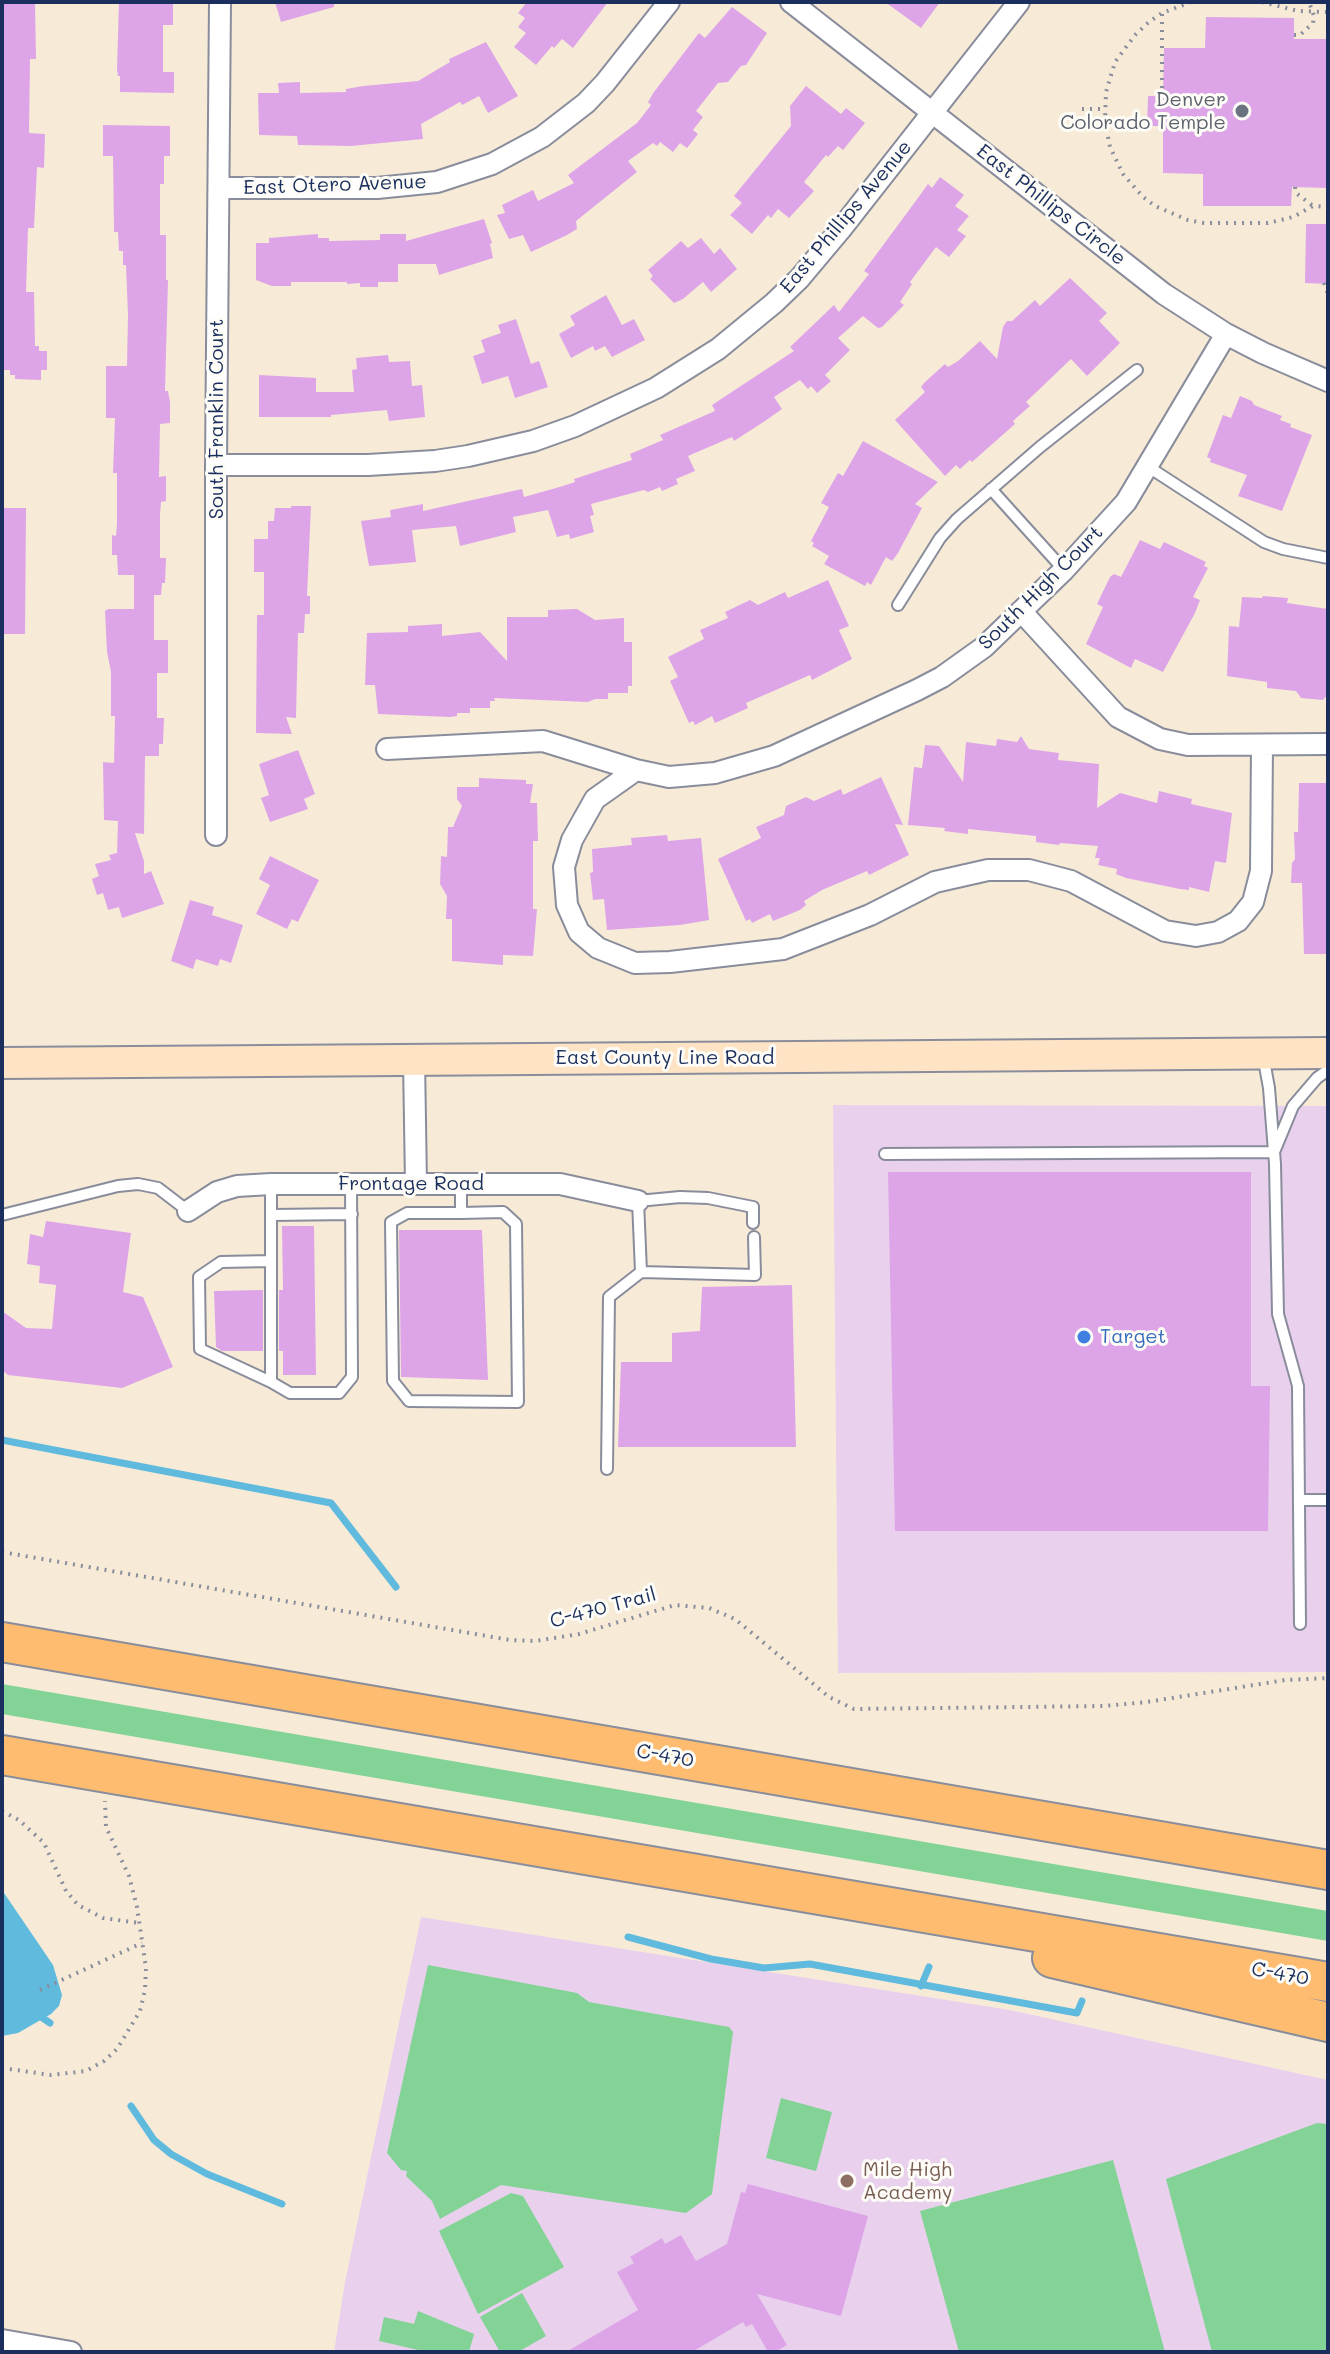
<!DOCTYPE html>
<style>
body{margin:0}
#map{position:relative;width:1330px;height:2354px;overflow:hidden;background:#f7ebd8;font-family:Mali,sans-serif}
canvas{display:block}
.frame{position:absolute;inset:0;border:4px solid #1b2f5e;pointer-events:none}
</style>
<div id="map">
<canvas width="1330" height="2354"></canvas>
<div class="frame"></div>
</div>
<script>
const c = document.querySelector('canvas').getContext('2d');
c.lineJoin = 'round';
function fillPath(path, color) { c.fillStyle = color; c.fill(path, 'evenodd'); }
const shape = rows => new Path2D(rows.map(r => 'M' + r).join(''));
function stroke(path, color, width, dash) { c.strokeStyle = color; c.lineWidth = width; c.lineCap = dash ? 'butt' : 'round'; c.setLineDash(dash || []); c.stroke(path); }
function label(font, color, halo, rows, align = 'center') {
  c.font = font + ' Mali,sans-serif'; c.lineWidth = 6; c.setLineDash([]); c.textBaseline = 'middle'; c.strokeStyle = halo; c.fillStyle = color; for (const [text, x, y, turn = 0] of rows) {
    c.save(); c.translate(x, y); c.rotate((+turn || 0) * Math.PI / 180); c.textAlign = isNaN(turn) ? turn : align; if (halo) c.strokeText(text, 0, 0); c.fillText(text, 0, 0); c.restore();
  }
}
fillPath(shape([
 [833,1105,1328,1106,1328,1672,838,1673],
 [421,1917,1010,2010,1328,2080,1328,2352,334,2352,345,2282]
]), '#e9d1ed');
fillPath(shape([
 [2,1684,1328,1911,1328,1941,2,1714],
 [428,1965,577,1993,589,2002,729,2027,733,2032,712,2194,686,2213,501,2185,440,2219,432,2201,406,2176,407,2171,401,2170,387,2153],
 [781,2098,832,2112,816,2171,766,2158],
 [1317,2123,1328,2124,1328,2352,1212,2352,1166,2179],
 [1113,2160,1165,2352,959,2352,920,2211],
 [511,2193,523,2196,564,2267,478,2314,439,2231],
 [522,2293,546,2336,518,2352,500,2352,480,2317],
 [418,2311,474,2334,469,2352,427,2352,379,2341,384,2317,414,2324]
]), '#82d395');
fillPath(shape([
 [2,1890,53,1965,62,1995,59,2006,51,2014,18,2033,2,2036]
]), '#60bade');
stroke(shape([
 [2,1440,331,1503,396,1587],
 [628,1937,711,1959,764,1968,810,1964,1077,2013,1082,2001],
 [921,1986,929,1967],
 [37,2014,50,2023],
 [131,2106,154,2140,171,2154,207,2174,282,2204]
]), '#60bade', 7);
fillPath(shape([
 [2,2,35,2,36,59,30,59,29,133,45,134,44,168,37,167,34,228,28,228,26,292,34,292,35,346,39,346,39,351,47,351,47,370,41,370,41,380,15,379,15,375,10,375,10,370,2,370],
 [119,2,173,2,173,25,163,25,163,72,174,72,174,93,120,92,120,76,118,76,117,69],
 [275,2,334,2,334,7,281,22],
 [527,2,608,2,573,48,562,39,554,48,552,46,536,65,514,47,526,33,518,27,525,18,518,13],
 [885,2,940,2,921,28],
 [732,7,767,33,746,65,741,66,728,82,718,83,696,111,703,117,693,130,698,134,687,148,680,143,673,152,660,142,657,146,653,143,628,161,637,172,576,221,577,229,567,235,531,252,523,235,509,239,497,215,505,213,502,205,533,190,538,201,574,183,568,175,637,123,651,105,648,102,654,92,699,33,705,38],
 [1206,17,1294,18,1294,39,1328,39,1328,188,1292,187,1291,206,1203,206,1203,174,1163,173,1163,126,1147,126,1148,96,1163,96,1164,48,1205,48],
 [486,42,518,96,488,113,479,96,462,105,460,102,421,124,423,139,351,146,298,145,297,136,259,135,258,93,279,93,278,83,300,82,300,93,346,92,346,89,363,86,418,81,450,62,449,59],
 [806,86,841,114,846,108,865,123,843,150,838,146,828,157,826,155,804,182,814,191,789,218,778,209,771,218,768,215,752,234,730,215,742,203,734,196,791,126,790,106],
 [103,125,170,126,170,156,164,156,164,184,160,184,160,235,166,235,166,280,168,280,165,391,168,391,170,402,170,423,160,424,159,477,166,476,166,501,161,502,160,514,160,558,166,558,165,583,162,583,161,595,154,595,154,640,168,640,168,673,157,673,157,718,164,718,163,744,159,744,159,756,145,756,144,834,135,833,144,861,144,874,151,871,164,904,122,918,119,907,108,910,103,893,97,895,92,879,99,876,95,864,111,860,109,855,117,853,118,821,104,820,103,762,114,763,115,716,111,716,111,672,107,652,105,611,108,609,134,609,134,575,118,575,117,555,112,555,112,535,116,536,117,523,117,473,113,473,115,418,106,418,106,366,127,366,128,315,126,265,123,265,123,251,119,251,118,232,114,232,113,156,103,156],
 [940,177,964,195,955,206,969,216,957,230,966,236,949,257,936,247,910,282,912,284,900,302,904,305,882,327,878,328,863,316,838,338,850,350,825,375,831,381,817,393,811,386,808,389,800,380,774,397,782,409,765,421,734,441,732,437,688,456,695,471,676,479,678,484,662,491,660,487,648,492,644,490,591,504,594,515,590,516,594,532,570,539,569,534,557,537,548,510,513,517,516,532,460,546,456,526,412,530,416,562,369,566,361,521,391,517,390,510,423,504,423,511,522,489,524,497,563,486,575,482,574,479,632,460,630,454,663,440,660,435,715,411,712,405,794,351,790,347,834,305,839,312,869,274,864,271,915,202,928,184,932,188],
 [484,219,492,243,490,244,493,258,439,275,436,264,398,264,398,282,378,282,378,287,360,287,360,283,347,284,347,282,291,282,291,286,272,286,256,280,256,243,269,243,269,238,318,234,318,238,329,238,329,241,380,240,380,234,406,234,406,241],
 [1306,224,1328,224,1328,284,1305,283],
 [701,238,714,254,720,248,737,269,711,292,703,282,683,299,674,303,650,279,653,276,648,270,681,241,688,248],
 [1070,278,1107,313,1099,321,1120,343,1087,376,1071,359,1026,402,1030,406,1013,421,1015,424,972,462,970,460,960,469,956,465,945,476,895,420,925,392,921,387,924,383,945,364,948,367,958,361,980,341,997,359,1003,327,1007,321,1012,321,1035,300,1040,306],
 [606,295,622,325,634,319,645,340,612,357,605,346,595,351,593,346,571,358,559,334,575,325,570,316],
 [516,319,531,364,539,361,548,387,515,398,508,376,482,384,473,356,485,352,481,340,501,333,498,325],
 [388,355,389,362,410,361,412,386,422,385,425,417,389,421,387,410,331,415,331,417,259,417,259,375,316,378,316,392,354,392,352,370,357,369,356,358],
 [1240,396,1252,401,1254,405,1282,416,1280,420,1291,424,1290,427,1312,435,1282,511,1238,496,1247,475,1210,462,1211,459,1207,457,1223,415,1231,418],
 [863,441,938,482,915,504,922,508,898,553,892,561,886,557,871,585,867,582,865,586,824,564,829,556,812,546,814,543,811,541,829,507,821,503,838,473,843,476],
 [291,506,311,506,307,596,310,596,310,614,305,614,304,633,298,633,296,718,286,717,292,734,256,733,257,615,264,615,264,572,254,572,254,539,268,539,268,521,274,521,275,508,291,508],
 [2,508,26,508,25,634,2,634],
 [1140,540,1160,549,1164,542,1206,562,1204,566,1208,568,1193,597,1200,600,1195,613,1163,672,1135,659,1131,668,1086,644,1103,607,1097,604,1110,577,1114,574,1121,577],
 [828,580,849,626,839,630,852,659,812,680,810,675,746,703,748,708,715,723,712,716,695,725,693,721,689,723,670,681,678,677,668,657,704,639,700,630,728,618,725,612,750,600,758,605,785,592,788,598],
 [1263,596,1288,598,1287,603,1328,609,1328,694,1323,700,1301,698,1296,691,1267,688,1267,682,1227,676,1229,626,1239,627,1242,597,1262,598],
 [577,609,595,620,624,618,624,642,632,642,632,686,628,686,628,693,608,693,608,699,595,699,588,702,494,698,495,701,490,701,490,708,470,708,470,713,457,713,457,716,450,717,378,714,375,685,365,685,367,633,408,632,408,626,442,624,442,636,480,632,507,661,507,617,548,617,548,610],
 [1021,736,1029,749,1059,753,1058,760,1099,764,1097,808,1120,793,1157,803,1159,791,1192,799,1191,804,1232,813,1226,863,1215,861,1209,892,1189,887,1189,890,1180,889,1126,878,1116,874,1117,869,1098,865,1100,858,1095,858,1098,846,1060,843,1059,845,1036,842,1036,836,968,829,968,834,944,831,945,828,908,825,914,767,922,768,925,745,939,746,963,782,966,742,996,746,997,739,1017,742],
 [298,750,315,794,304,799,308,809,270,822,261,798,269,795,259,764],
 [881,777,903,825,895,824,909,855,869,875,867,871,822,890,804,901,806,905,800,910,773,921,770,914,752,923,750,919,746,921,718,859,761,838,756,827,784,815,786,806,806,797,814,801,841,789,843,795],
 [479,778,526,780,526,784,533,784,530,803,537,803,538,841,533,841,533,909,537,909,533,956,503,955,503,965,452,961,452,919,446,919,447,896,440,884,441,856,447,857,448,827,453,827,462,806,457,799,457,787,479,787],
 [1299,783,1328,783,1328,954,1304,954,1302,883,1291,883,1292,863,1295,859,1294,832,1298,832],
 [667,835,668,841,701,838,709,920,680,925,607,930,604,899,593,900,590,873,593,872,592,849,632,845,631,838],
 [270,856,319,880,298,922,292,919,287,929,256,914,270,885,259,879],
 [190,900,214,907,212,915,243,925,231,963,220,959,218,966,196,959,193,969,171,961],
 [888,1172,1251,1172,1251,1386,1270,1386,1268,1531,895,1531],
 [46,1221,131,1233,123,1292,143,1297,173,1367,122,1388,8,1375,2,1370,2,1311,26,1328,52,1329,56,1285,39,1283,40,1266,27,1264,30,1234,43,1237],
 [282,1226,314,1226,316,1375,283,1375,283,1351,279,1351,279,1290,283,1290],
 [399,1230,482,1230,488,1380,401,1377],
 [792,1285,796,1447,618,1447,621,1362,672,1362,672,1333,700,1331,702,1287],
 [263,1290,263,1351,222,1351,216,1347,214,1291],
 [748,2184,868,2216,841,2316,757,2294,787,2345,775,2352,768,2352,752,2324,746,2327,743,2322,692,2352,566,2352,638,2310,617,2272,634,2263,630,2257,662,2238,665,2244,681,2235,696,2261,727,2244,741,2192,745,2193]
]), '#dda5e7');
const lane = shape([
 [1147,466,1264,542,1283,549,1328,558],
 [991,489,1064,570],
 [898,605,940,538,957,519,1040,447,1137,370],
 [1263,1055,1269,1088,1275,1164,1278,1314,1298,1386,1300,1624],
 [885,1154,1274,1152,1293,1106,1317,1078,1328,1070],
 [271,1184,271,1382,290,1393,339,1393,352,1377,351,1184],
 [461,1184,461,1213,407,1213,391,1222,393,1381,409,1401,518,1402,516,1224,503,1212,461,1213],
 [2,1215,118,1186,138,1184,158,1188,188,1211],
 [271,1215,352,1214],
 [271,1261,221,1262,199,1277,200,1349,271,1382],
 [641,1272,638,1201,680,1197,708,1198,753,1207,753,1223],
 [607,1469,609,1297,641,1272,755,1275,754,1237],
 [1299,1500,1328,1500]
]);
const street = shape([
 [791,2,1164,294,1226,334,1263,353,1328,381],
 [219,188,377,188,437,182,492,164,542,137,586,103,605,83,669,2],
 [1226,334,1126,502,1064,570,984,647,942,677,917,690,774,756,715,773,669,777,636,770,595,799,572,840,564,867,567,905,579,932,598,948,635,963,670,962,783,949,870,915,935,882,988,870,1029,870,1071,881,1165,931,1196,936,1218,932,1238,921,1253,902,1261,871,1262,745],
 [216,465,368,465,435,461,468,456,533,441,575,426,656,388,718,349,774,303,799,279,841,229,1019,2],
 [1021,611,1118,717,1160,739,1188,745,1328,744],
 [387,749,543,741,636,770],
 [216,835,216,465,220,2],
 [414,1060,416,1184],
 [188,1211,217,1192,237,1186,271,1184,560,1184,638,1201],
 [2,2340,71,2352]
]);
const secondary = shape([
 [2,1063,1328,1053]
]);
const highway = shape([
 [2,1642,1328,1870],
 [2,1755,1328,1982],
 [1052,1958,1328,2022]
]);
stroke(lane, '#898d9b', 14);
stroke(street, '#898d9b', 24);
stroke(secondary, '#898d9b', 34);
stroke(highway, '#898d9b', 42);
stroke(shape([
 [1191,2,1162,13,1149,22,1135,35,1115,62,1106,92,1105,121,1110,147,1123,174,1143,197,1155,206,1188,220,1204,223,1268,223,1293,217,1313,206,1328,207],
 [1262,2,1298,11,1328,12],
 [1294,35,1300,35,1313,23,1314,16,1309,2],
 [1162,96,1162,13],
 [1082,109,1103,109],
 [1295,187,1296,193,1313,206],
 [1324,283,1328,294],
 [2,1552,510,1640,535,1641,579,1634,675,1605,709,1608,735,1619,829,1697,854,1709,1104,1706,1147,1702,1285,1680,1328,1678],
 [2,1811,19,1820,44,1843,66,1891,78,1905,103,1918,139,1923],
 [40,1990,142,1943],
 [2,2068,51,2075,86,2071,104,2061,117,2049,140,2011,145,1990,146,1968,137,1907,129,1876,106,1827,105,1801]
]), '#898d9b', 4, [2, 6]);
stroke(lane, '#fff', 10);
stroke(street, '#fff', 20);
stroke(secondary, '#fee4c5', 30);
stroke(highway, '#fdbc6f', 38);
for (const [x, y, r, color] of [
 [1242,111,8,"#6b7280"],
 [1084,1337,8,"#3f7fe0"],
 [847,2181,8,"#8d6e63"]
]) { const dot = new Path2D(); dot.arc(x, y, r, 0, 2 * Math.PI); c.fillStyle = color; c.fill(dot); stroke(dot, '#fdfcf7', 3); }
label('20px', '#5b616d', '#fdfcf7', [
 ["Denver",1226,100],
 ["Colorado Temple",1226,123]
], 'right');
label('20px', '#1b2f5e', '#fdfcf7', [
 ["East Otero Avenue",335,185,-2],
 ["East Phillips Circle",1051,205,38],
 ["East Phillips Avenue",846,217,-50],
 ["South Franklin Court",217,419,-90],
 ["South High Court",1041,588,-45],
 ["East County Line Road",665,1058],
 ["Frontage Road",411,1184],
 ["C-470 Trail",603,1608,-15],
 ["C-470",665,1756,10],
 ["C-470",1280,1974,10]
]);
label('20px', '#366cbe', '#fdfcf7', [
 ["Target",1100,1337]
], 'left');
label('20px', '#785e54', '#fdfcf7', [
 ["Mile High",863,2170],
 ["Academy",863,2193]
], 'left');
</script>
